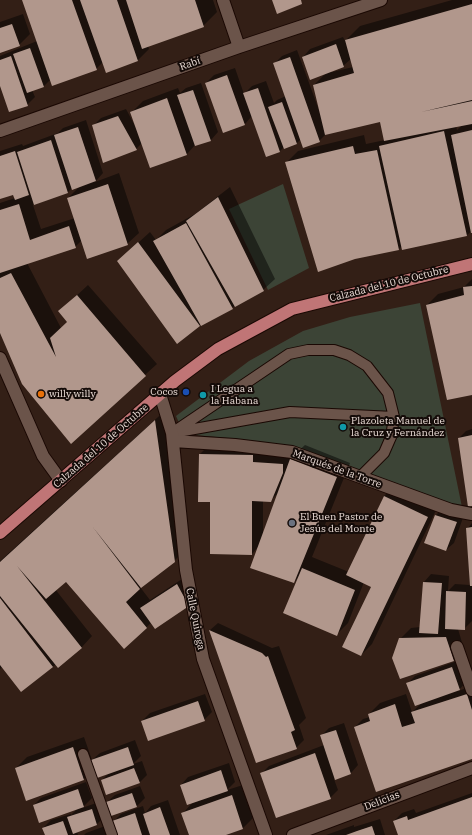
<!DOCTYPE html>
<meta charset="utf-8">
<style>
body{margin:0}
canvas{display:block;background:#331f16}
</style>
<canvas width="472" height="835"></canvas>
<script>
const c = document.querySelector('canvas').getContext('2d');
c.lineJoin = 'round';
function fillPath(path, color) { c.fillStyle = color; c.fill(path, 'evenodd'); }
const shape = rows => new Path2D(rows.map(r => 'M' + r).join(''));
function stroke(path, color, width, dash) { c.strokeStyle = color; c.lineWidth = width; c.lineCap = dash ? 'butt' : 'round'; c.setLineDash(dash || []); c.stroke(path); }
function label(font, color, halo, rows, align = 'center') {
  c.font = font + ' "IBM Plex Serif",serif'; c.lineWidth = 4; c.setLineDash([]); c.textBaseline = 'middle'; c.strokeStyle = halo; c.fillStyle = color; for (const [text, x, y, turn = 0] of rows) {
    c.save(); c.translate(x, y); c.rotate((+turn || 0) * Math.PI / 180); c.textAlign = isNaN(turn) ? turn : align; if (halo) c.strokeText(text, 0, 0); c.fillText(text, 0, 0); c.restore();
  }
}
fillPath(shape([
 [283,184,309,268,268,290,229,209],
 [420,303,463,512,238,439,184,434,176,416,249,361,303,331,350,317]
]), '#3c4436');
fillPath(shape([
 [23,0,213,0,217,12,203,26,148,46,149,49,138,60,107,71,103,62,96,69,51,79,44,86,32,90,35,97,27,105,0,82,0,56,37,41],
 [452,0,472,0,472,231,467,235,403,249,402,246,399,249,287,162,298,151,364,135,366,144,385,140,384,120,326,134,319,141,301,139,296,144,284,147,280,151,266,156,252,116,245,124,206,83,214,75,235,68,244,94,252,86,266,81,274,103,277,100,286,96,274,64,282,56,297,50,320,113,314,85,326,73,303,57,310,49,343,37,345,41,360,26],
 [351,59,353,67,332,72,331,71,343,66],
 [462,125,457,130,456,126],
 [23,14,30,34,19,45,0,52,0,22],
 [201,83,218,132,211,140,195,145,187,154,151,166,142,143,136,149,93,126,101,118,126,109,135,126,132,112,143,101,178,88,180,93,186,88],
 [86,120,103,173,95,182,119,173,139,233,127,244,82,240,75,247,27,263,61,328,68,322,59,312,88,285,157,364,103,413,0,331,0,203,15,198,14,194,0,197,0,151,22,144,23,146,58,133,63,128],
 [80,186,68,198,75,218,41,229,33,205,68,192,73,187],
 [230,187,275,279,263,290,199,326,118,261,150,232,156,240,166,230,195,214],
 [472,279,472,394,427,305,438,294,464,287],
 [169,407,188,547,174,561,140,587,150,600,185,577,196,597,152,622,124,648,66,580,55,589,92,636,81,648,52,667,3,666,0,669,0,561],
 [472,429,472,505,459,438,466,431],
 [211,443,263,444,263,455,291,456,290,459,305,445,350,463,312,557,349,572,384,496,396,485,438,506,372,644,361,655,372,586,364,582,348,623,337,634,299,576,294,582,258,547,252,554,211,501,200,454],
 [278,493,263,534,263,500,270,501],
 [444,507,464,515,454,543,446,550,426,543,436,515],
 [472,523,472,621,464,629,458,629,464,649,453,660,400,639,411,628,420,627,424,582,431,574,449,576,448,591,455,584,470,585,467,529],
 [218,623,272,648,279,646,306,718,299,725,304,740,296,748,256,762,210,630],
 [460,660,467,681,458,691,472,686,472,758,355,727,363,719,370,717,369,714,380,703,406,694,412,712,423,702,408,683,415,676],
 [205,694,212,712,204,720,142,721,150,713],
 [344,723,358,765,351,773,334,779,338,790,330,798,261,774,269,766,324,745,321,736,329,728],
 [84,737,92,760,100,753,135,740,141,756,133,764,142,761,147,775,139,783,102,780,110,772,95,768,84,779,26,799,16,768,27,757],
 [229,763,235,782,227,790,243,785,254,817,243,828,223,835,190,835,183,813,194,801,181,785,188,777],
 [86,782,92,798,82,808,99,802,104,817,97,824,77,831,78,835,46,835,43,828,51,820,71,814,71,815,78,808,34,805,41,798],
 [140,786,145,798,137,806,111,815,107,802,115,795],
 [472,793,472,835,399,835,394,821,402,813,414,809,416,813],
 [168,800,180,835,118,835,113,822,121,814,143,806,145,813,151,806],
 [380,819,385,835,326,835,354,825,354,827],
 [108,825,111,835,84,835,86,833]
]), '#0007');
fillPath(shape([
 [22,0,72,0,97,70,52,86],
 [80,0,117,0,138,61,106,73],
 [126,0,195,0,204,27,142,49],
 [272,0,301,0,302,4,277,14],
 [472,4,472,100,421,112,472,101,472,124,384,141,380,122,325,135,313,85,354,73,345,40],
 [12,24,20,46,0,53,0,28],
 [336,44,344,67,310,80,302,57],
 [30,48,44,87,27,93,13,54],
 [11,56,28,106,9,112,0,86,0,60],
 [290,57,320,142,303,148,273,63],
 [227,75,245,125,223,133,205,83],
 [258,88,280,152,266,157,243,93],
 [193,90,211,141,195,146,177,95],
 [167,98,187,155,150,168,130,112],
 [282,102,297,144,284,149,268,107],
 [118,116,137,150,103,163,92,125],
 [78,127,96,181,72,190,54,135],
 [472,130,472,233,471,233,451,135],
 [444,131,467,236,402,250,379,146],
 [51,140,68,193,34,205,17,152],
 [353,146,355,154,377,150,399,250,355,259,318,272,285,162],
 [15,151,29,195,15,200,13,195,0,199,0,156],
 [108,184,128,245,87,259,67,198],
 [218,197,264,291,235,307,186,221],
 [19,204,30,240,69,226,76,248,0,273,0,210],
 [186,223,233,309,201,326,153,241],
 [138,242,200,326,177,344,117,261],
 [11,273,56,357,50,338,67,322,58,311,77,295,146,376,71,444,22,384,0,333,0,278],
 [472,286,472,395,447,400,426,305,464,295,463,287],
 [155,420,175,562,141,588,92,526,140,589,126,602,147,628,124,649,66,582,46,599,17,566,82,648,58,668,0,596,0,562],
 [472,435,472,506,468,507,458,438],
 [199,454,253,455,253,462,283,464,283,473,271,502,252,501,252,555,210,554,210,502,198,502],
 [290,459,337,477,294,583,250,568],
 [384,496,428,517,361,656,342,647,371,587,346,575],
 [435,515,457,522,446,551,424,543],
 [472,527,472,586,470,586,466,528],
 [302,568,355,590,337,636,283,613],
 [423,582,442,583,438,634,419,633],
 [177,584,189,606,155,629,140,608],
 [446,591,466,592,465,630,445,629],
 [0,598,53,667,21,692,0,665],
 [209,630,262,653,266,657,268,656,295,730,291,732,297,749,256,763],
 [446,637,454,661,400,679,392,658,399,638],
 [452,667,460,690,415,706,406,683],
 [467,694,472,710,472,759,376,792,354,727,370,721,368,714,395,704,402,727,415,723,411,712],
 [198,701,205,721,148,741,141,721],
 [336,730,351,774,335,780,320,735],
 [73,747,84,780,26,801,15,768],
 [128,747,134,765,97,778,91,760],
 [315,753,331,799,276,818,260,773],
 [134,768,140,783,106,795,101,780],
 [221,770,228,791,187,805,180,785],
 [78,789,84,807,39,823,33,805],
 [132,793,137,807,111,816,106,802],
 [232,795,243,829,226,835,189,835,181,813],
 [472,797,472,835,398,835,393,821,407,816,408,820],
 [160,807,170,835,150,835,143,814],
 [92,809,97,825,73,834,67,817],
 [135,813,142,835,117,835,112,821],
 [63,821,68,835,45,835,42,828],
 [372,826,375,835,346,835,357,831]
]), '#b1978c');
const lane = shape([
 [360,477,384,453,391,437,394,417,388,393,367,366,349,355,334,350,308,350,289,354,172,433,290,412,394,417],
 [83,754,112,835]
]);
const street = shape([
 [223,0,239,47],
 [0,131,239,47,381,0],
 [160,394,172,433,186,570,203,659,266,835],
 [173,441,235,445,292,452,451,510,472,514],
 [457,647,472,690],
 [293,835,472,768]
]);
const secondary = shape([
 [0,358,43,456,61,481]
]);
const primary = shape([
 [0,533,175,381,218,349,292,309,472,264]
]);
stroke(lane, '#1a0803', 12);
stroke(street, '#1a0803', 14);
stroke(secondary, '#1a0803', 14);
stroke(primary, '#1a0803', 14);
stroke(lane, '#6b544a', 10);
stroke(street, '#6b544a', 12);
stroke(secondary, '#6b544a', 12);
stroke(primary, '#c07576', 12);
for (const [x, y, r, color] of [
 [186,392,4,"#1a4fb4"],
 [41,394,4,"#e8710a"],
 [203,395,4,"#0f9aa8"],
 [343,427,4,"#0f9aa8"],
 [292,523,4,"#6b7280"]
]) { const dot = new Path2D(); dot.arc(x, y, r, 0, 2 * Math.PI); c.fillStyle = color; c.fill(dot); stroke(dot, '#140b08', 1.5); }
label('10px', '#eddfd9', '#140b08', [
 ["Rabí",190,64,-19],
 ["Calzada del 10 de Octubre",389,284,-14],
 ["Calzada del 10 de Octubre",101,446,-41],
 ["Marqués de la Torre",337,469,20],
 ["Calle Quiroga",195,619,79],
 ["Delicias",382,801,-21]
]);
label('10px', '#eddfd9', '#140b08', [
 ["I Legua a",211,389],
 ["la Habana",211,401],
 ["Cocos",178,392,"right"],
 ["willy willy",49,394],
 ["Plazoleta Manuel de",351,421],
 ["la Cruz y Fernández",351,433],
 ["El Buen Pastor de",300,517],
 ["Jesús del Monte",300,529]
], 'left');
</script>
